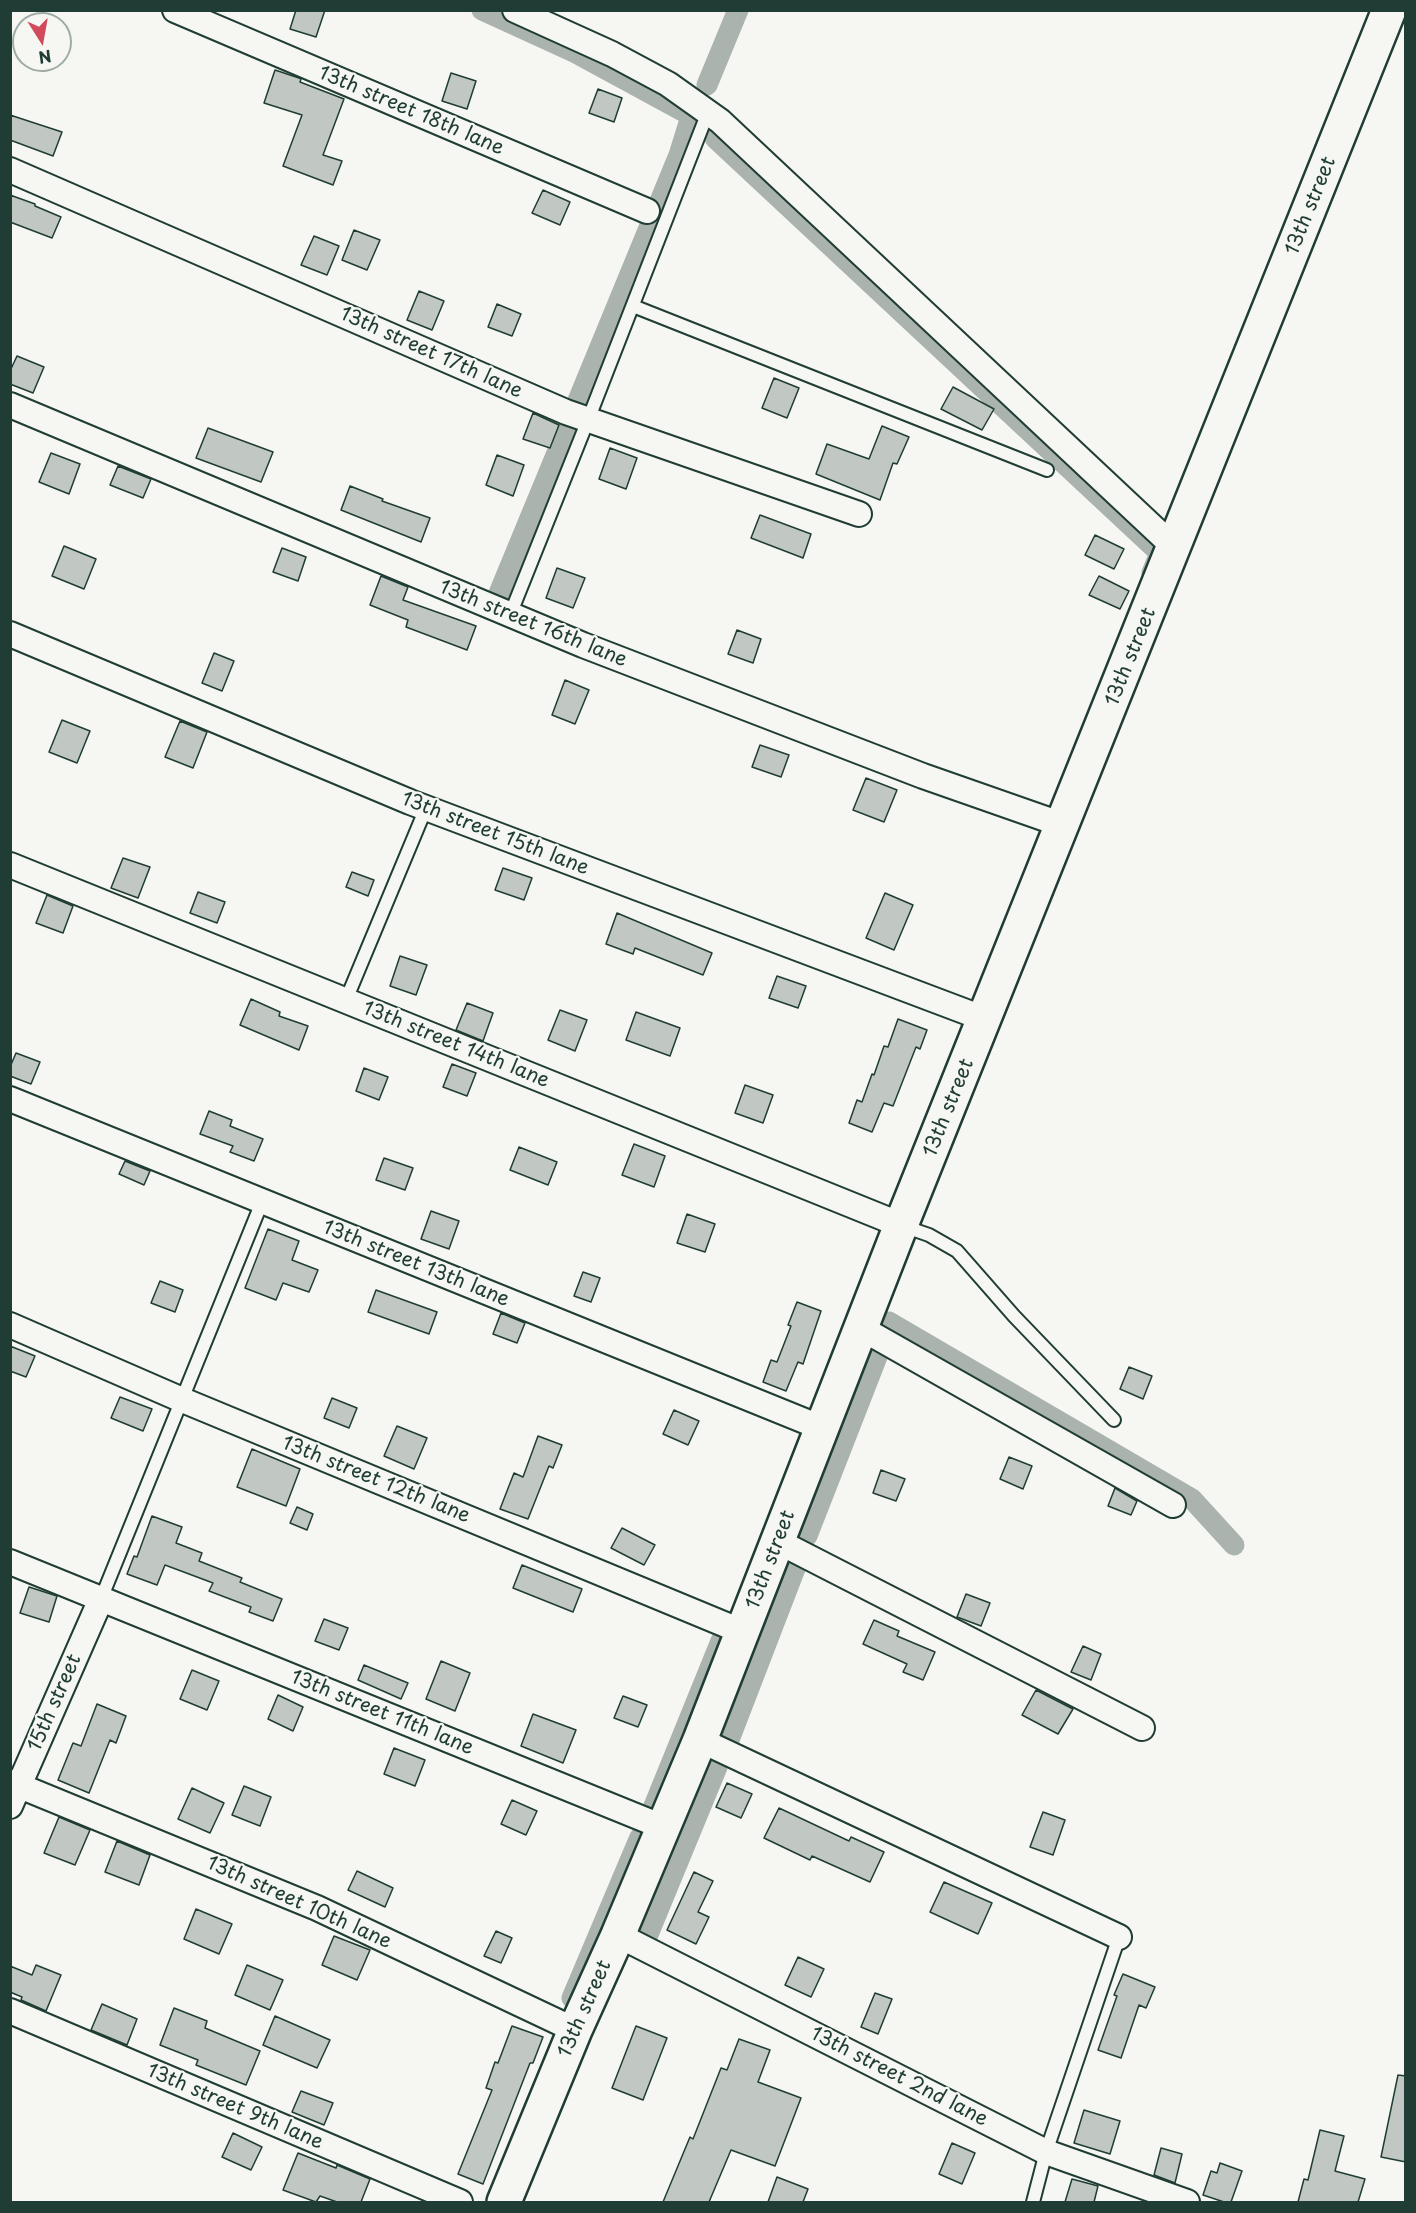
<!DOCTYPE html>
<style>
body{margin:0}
#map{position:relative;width:1416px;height:2213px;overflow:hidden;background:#f6f6f2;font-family:"Playpen Sans",sans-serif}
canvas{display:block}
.frame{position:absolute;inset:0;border:12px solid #1f3d34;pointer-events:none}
.north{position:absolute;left:12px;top:12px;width:60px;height:60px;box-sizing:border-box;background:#f6f6f2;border:2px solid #a0aca6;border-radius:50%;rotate:169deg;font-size:16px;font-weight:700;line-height:24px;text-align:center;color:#1f3d34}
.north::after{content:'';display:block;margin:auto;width:21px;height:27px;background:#d1495b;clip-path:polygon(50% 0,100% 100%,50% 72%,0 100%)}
</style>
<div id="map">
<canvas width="1416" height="2213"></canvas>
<div class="frame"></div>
<div class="north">N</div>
</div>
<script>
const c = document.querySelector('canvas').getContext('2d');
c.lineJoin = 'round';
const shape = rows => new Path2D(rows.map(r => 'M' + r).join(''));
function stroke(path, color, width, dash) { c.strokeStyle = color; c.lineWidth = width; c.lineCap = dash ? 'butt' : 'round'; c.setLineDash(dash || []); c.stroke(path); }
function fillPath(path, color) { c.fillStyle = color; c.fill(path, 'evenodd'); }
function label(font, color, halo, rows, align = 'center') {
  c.font = font + ' "Playpen Sans",sans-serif'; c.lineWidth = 4.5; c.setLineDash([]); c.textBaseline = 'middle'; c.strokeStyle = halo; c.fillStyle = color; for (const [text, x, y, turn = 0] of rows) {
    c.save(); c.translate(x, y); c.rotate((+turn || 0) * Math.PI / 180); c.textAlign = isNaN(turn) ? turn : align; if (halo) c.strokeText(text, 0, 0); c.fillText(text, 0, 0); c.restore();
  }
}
stroke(shape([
 [482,10,576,53,692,116],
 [707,85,738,10],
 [715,138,1160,553,1152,573],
 [577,403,679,155,692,113],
 [497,598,566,431],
 [889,1322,1192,1499,1234,1545],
 [807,1536,880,1349],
 [729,1740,796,1566],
 [652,1811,721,1641],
 [647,1937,717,1767],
 [572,1998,640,1837]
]), '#aab3ae', 21);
const building = shape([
 [296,10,325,10,316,37,290,29,296,10],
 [275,70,299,78,301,79,300,82,344,99,323,155,342,161,333,185,283,166,302,115,264,103,275,70],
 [451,73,476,81,467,109,442,101,451,73],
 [598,89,622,98,614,122,589,113,598,89],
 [10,115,62,132,53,156,10,140,10,115],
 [543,190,570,202,560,225,532,213,543,190],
 [10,195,35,204,35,206,61,217,52,238,10,222,10,195],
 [354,230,380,240,367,270,342,260,354,230],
 [314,236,339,246,327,275,301,265,314,236],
 [419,291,444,301,432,330,407,320,419,291],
 [497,304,521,314,512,336,488,327,497,304],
 [17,356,44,367,33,393,10,384,10,371,17,356],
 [774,378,799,388,787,418,762,408,774,378],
 [953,387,994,409,982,430,941,409,953,387],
 [533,413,559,425,550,448,523,439,533,413],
 [882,426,909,437,897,464,893,463,880,500,816,474,827,444,869,459,882,426],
 [208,428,273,452,261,482,196,458,208,428],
 [610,448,637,458,626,489,599,479,610,448],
 [51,453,80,464,69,494,39,482,51,453],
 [497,455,524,465,513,496,486,485,497,455],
 [118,466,151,479,143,498,110,485,118,466],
 [350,486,383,499,382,501,430,518,421,542,341,510,350,486],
 [760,515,811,534,803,558,751,538,760,515],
 [1095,535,1124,549,1114,569,1085,555,1095,535],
 [64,546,96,559,84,589,52,576,64,546],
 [282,548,306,557,298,581,273,572,282,548],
 [557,568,585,578,573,608,546,598,557,568],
 [381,576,408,587,403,600,476,626,467,650,406,627,408,620,370,605,381,576],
 [1099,576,1129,591,1120,609,1089,595,1099,576],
 [737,630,761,639,753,663,728,654,737,630],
 [214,653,234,661,222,691,202,683,214,653],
 [565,680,589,690,575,724,552,715,565,680],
 [62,720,90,731,77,763,49,752,62,720],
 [180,721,207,732,193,768,165,757,180,721],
 [760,745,789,755,781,777,752,767,760,745],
 [866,778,897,790,884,822,853,810,866,778],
 [123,858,150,867,138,898,111,888,123,858],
 [503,868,532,878,524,900,495,890,503,868],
 [352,872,374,880,368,896,346,887,352,872],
 [198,892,225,902,217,923,190,913,198,892],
 [885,893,913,905,894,950,866,938,885,893],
 [47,895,73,906,63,933,36,923,47,895],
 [617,913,712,953,703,975,635,948,633,954,606,944,617,913],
 [400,956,427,965,416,995,390,986,400,956],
 [777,976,806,986,798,1008,769,998,777,976],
 [251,999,280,1012,279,1016,308,1026,299,1050,240,1025,251,999],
 [467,1003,493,1013,483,1041,456,1030,467,1003],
 [560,1010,587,1020,575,1051,548,1040,560,1010],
 [636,1012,680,1028,670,1056,626,1040,636,1012],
 [898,1019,927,1030,920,1049,916,1047,893,1106,884,1103,872,1132,849,1123,857,1100,862,1102,872,1074,874,1075,884,1046,888,1047,898,1019],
 [16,1053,40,1062,31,1084,10,1076,10,1067,16,1053],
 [452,1064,476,1073,467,1096,443,1087,452,1064],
 [364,1068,388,1077,379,1100,356,1091,364,1068],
 [745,1085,773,1095,763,1123,735,1113,745,1085],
 [209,1111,232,1120,230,1126,263,1139,254,1161,230,1152,233,1146,200,1134,209,1111],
 [634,1144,665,1156,654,1187,622,1175,634,1144],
 [519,1147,557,1162,548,1185,510,1170,519,1147],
 [384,1158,413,1168,405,1190,376,1180,384,1158],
 [125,1161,150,1171,144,1185,119,1174,125,1161],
 [431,1211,459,1221,449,1249,421,1239,431,1211],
 [687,1214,715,1224,705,1252,677,1243,687,1214],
 [268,1229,299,1241,292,1260,318,1270,309,1292,283,1283,276,1300,245,1288,268,1229],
 [583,1272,600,1278,591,1302,574,1296,583,1272],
 [160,1281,183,1290,175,1312,151,1303,160,1281],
 [376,1290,437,1312,429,1334,368,1312,376,1290],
 [797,1302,821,1311,803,1364,798,1362,786,1391,763,1382,771,1360,777,1362,791,1326,788,1325,797,1302],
 [501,1313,525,1323,517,1343,493,1334,501,1313],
 [10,1346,35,1356,26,1377,10,1371,10,1346],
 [1129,1367,1152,1376,1143,1399,1120,1389,1129,1367],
 [120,1397,152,1409,143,1431,111,1418,120,1397],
 [332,1398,357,1408,349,1428,324,1418,332,1398],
 [674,1410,699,1421,688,1445,663,1434,674,1410],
 [397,1426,427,1438,414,1469,384,1456,397,1426],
 [538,1436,562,1445,553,1468,549,1466,528,1519,500,1509,514,1473,523,1477,538,1436],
 [252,1449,300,1469,286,1506,237,1487,252,1449],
 [1009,1457,1032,1466,1023,1489,1000,1479,1009,1457],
 [881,1470,905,1479,896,1501,873,1493,881,1470],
 [1115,1488,1137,1501,1131,1515,1108,1506,1115,1488],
 [297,1507,313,1514,307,1530,290,1523,297,1507],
 [152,1516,182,1527,176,1543,202,1553,199,1561,242,1578,240,1582,282,1599,273,1621,249,1612,251,1607,209,1591,213,1583,165,1565,157,1585,127,1574,134,1556,137,1557,152,1516],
 [622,1528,655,1545,644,1565,611,1548,622,1528],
 [522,1565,582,1589,573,1612,513,1588,522,1565],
 [29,1587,57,1596,49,1622,20,1613,29,1587],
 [966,1594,990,1603,981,1626,957,1617,966,1594],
 [324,1619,348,1628,339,1650,315,1641,324,1619],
 [874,1620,899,1631,897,1636,935,1652,923,1680,903,1672,907,1664,863,1644,874,1620],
 [1083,1646,1101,1654,1091,1680,1071,1672,1083,1646],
 [441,1661,470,1673,455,1711,426,1699,441,1661],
 [364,1665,408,1683,401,1699,358,1680,364,1665],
 [192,1670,219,1681,207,1710,180,1699,192,1670],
 [1036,1690,1073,1709,1058,1734,1022,1715,1036,1690],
 [278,1695,303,1707,293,1731,268,1719,278,1695],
 [623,1696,647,1705,638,1727,614,1718,623,1696],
 [97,1704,126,1716,116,1743,110,1740,89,1793,58,1780,73,1743,81,1746,97,1704],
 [533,1714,576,1730,563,1763,521,1746,533,1714],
 [394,1748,425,1760,415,1786,384,1774,394,1748],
 [727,1783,752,1794,741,1818,716,1807,727,1783],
 [244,1786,271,1797,260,1826,232,1815,244,1786],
 [192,1788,224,1803,210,1833,178,1819,192,1788],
 [512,1800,537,1811,526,1835,501,1824,512,1800],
 [779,1808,849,1841,851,1837,884,1852,870,1882,812,1856,810,1860,764,1838,779,1808],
 [1043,1812,1065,1820,1053,1855,1030,1847,1043,1812],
 [59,1817,90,1830,75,1865,44,1853,59,1817],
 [117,1841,150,1855,139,1885,105,1872,117,1841],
 [357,1871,393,1888,385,1907,348,1890,357,1871],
 [694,1872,713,1881,698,1912,709,1917,696,1944,667,1930,694,1872],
 [944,1882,992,1903,978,1934,930,1912,944,1882],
 [196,1909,232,1924,219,1954,184,1939,196,1909],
 [496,1931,512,1938,501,1963,484,1956,496,1931],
 [334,1936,370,1950,357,1980,322,1965,334,1936],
 [798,1957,824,1969,811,1997,785,1985,798,1957],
 [36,1965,61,1975,46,2011,21,2000,22,1997,10,1992,10,1966,32,1975,36,1965],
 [247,1965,283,1980,270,2010,235,1995,247,1965],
 [1123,1974,1155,1987,1146,2008,1139,2005,1121,2058,1098,2050,1117,1996,1114,1995,1123,1974],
 [875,1993,892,1999,878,2034,861,2027,875,1993],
 [102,2004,137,2019,127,2045,91,2030,102,2004],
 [174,2008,207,2021,205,2028,260,2051,246,2085,196,2065,198,2060,160,2045,174,2008],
 [275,2016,330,2040,317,2068,263,2045,275,2016],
 [512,2026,543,2037,533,2063,530,2063,483,2184,458,2174,492,2090,486,2088,495,2062,498,2063,512,2026],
 [636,2026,667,2038,643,2100,612,2088,636,2026],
 [739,2039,770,2050,758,2082,801,2098,775,2166,731,2150,709,2202,663,2202,690,2137,693,2139,721,2068,727,2070,739,2039],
 [1398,2075,1406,2076,1406,2162,1381,2157,1398,2075],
 [301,2091,333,2103,324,2125,292,2112,301,2091],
 [1084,2110,1120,2121,1110,2154,1074,2143,1084,2110],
 [1320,2130,1344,2136,1335,2171,1365,2179,1358,2202,1298,2202,1304,2179,1308,2180,1320,2130],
 [233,2133,262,2147,251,2170,222,2157,233,2133],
 [952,2143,975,2153,962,2184,939,2174,952,2143],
 [1161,2148,1182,2154,1175,2183,1154,2175,1161,2148],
 [298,2153,336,2168,337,2165,370,2179,361,2202,337,2202,320,2196,316,2202,283,2190,298,2153],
 [1220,2163,1242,2171,1231,2202,1224,2202,1203,2195,1211,2171,1217,2173,1220,2163],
 [777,2177,808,2189,803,2202,768,2202,777,2177],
 [1072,2179,1098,2186,1094,2202,1065,2202,1072,2179]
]);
fillPath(building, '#c1c8c3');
stroke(building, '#1f3d34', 1.5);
const lane = shape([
 [633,306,1047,470],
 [510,615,588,420,708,112],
 [346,1000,426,808],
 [903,1226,929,1235,957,1251,1014,1316,1114,1420],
 [101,1599,262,1202],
 [1033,2202,1046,2152,1119,1937]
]);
const street = shape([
 [175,10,647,211],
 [515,10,612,54,668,84,720,121,1175,548],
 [10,170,566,412,859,514],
 [10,405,583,645,923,776,1063,825],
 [10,634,410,802,985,1019],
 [10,865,901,1225],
 [10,1099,822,1428],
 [10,1325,180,1399,743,1632],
 [861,1328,1173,1505],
 [777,1541,1142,1728],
 [10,1562,663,1827],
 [700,1740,1119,1937],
 [10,1782,317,1908,575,2030],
 [10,1806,101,1599],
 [618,1935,1046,2152,1187,2202],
 [10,2011,460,2202]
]);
const secondary = shape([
 [504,2202,575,2030,618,1935,700,1740,901,1225,1389,10]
]);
stroke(lane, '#1f3d34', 16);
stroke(street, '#1f3d34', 28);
stroke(secondary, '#1f3d34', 38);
stroke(lane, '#f6f6f2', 12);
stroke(street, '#f6f6f2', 24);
stroke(secondary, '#f6f6f2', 33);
label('20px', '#1f3d34', '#f6f6f2', [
 ["13th street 18th lane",411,111,23],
 ["13th street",1311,206,-68],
 ["13th street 17th lane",431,353,24],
 ["13th street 16th lane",533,624,22],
 ["13th street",1131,657,-68],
 ["13th street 15th lane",495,834,21],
 ["13th street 14th lane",456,1045,22],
 ["13th street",949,1108,-68],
 ["13th street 13th lane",416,1264,22],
 ["13th street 12th lane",376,1480,22],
 ["13th street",771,1560,-69],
 ["15th street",55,1703,-66],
 ["13th street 11th lane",382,1713,22],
 ["13th street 10th lane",299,1903,24],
 ["13th street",585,2009,-66],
 ["13th street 2nd lane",899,2077,27],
 ["13th street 9th lane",235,2107,23]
]);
</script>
